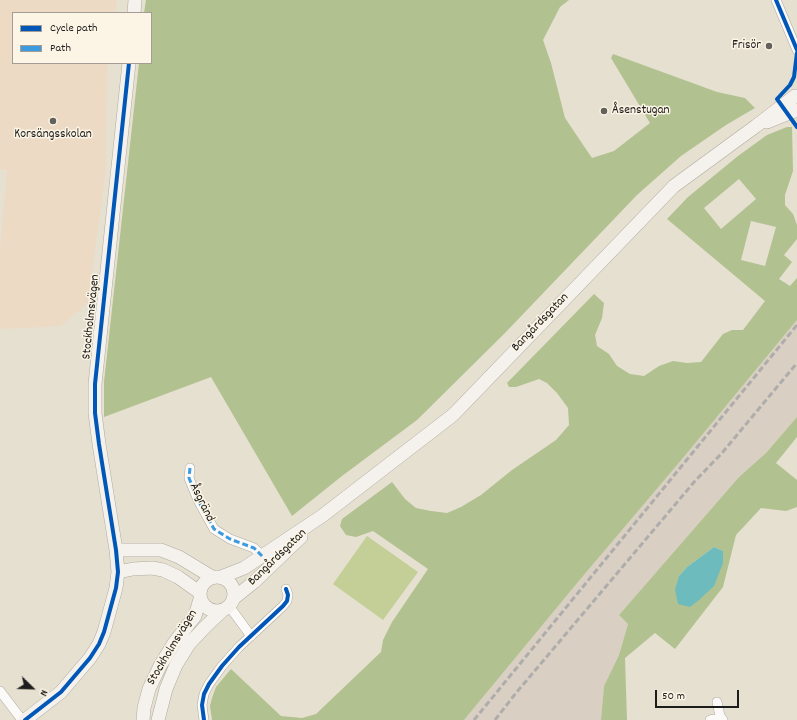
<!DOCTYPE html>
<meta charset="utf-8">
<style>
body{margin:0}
#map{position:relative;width:797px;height:720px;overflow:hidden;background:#e6e0d0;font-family:Dekko,sans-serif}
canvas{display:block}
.legend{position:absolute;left:12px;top:12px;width:140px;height:52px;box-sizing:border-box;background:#fcf5e5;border:1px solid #a29e95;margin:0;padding:5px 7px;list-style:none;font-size:12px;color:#1c1c1c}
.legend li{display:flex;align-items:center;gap:8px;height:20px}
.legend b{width:20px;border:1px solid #a29e95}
.north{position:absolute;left:12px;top:668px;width:40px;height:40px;-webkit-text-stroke:3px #fcf5e5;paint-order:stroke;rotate:113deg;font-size:11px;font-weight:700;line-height:16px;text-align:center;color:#1c1c1c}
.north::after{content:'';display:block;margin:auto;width:14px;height:18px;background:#1c1c1c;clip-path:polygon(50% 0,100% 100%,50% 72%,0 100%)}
.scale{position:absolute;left:655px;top:690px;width:84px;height:18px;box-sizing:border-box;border:2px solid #1c1c1c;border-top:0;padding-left:5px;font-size:12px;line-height:14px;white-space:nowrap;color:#1c1c1c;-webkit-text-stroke:3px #fcf5e5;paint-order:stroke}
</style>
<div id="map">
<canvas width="797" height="720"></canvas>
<ul class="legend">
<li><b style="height:5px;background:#0057b8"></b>Cycle path</li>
<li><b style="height:5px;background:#3c9bdf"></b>Path</li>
</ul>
<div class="north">N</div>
<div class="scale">50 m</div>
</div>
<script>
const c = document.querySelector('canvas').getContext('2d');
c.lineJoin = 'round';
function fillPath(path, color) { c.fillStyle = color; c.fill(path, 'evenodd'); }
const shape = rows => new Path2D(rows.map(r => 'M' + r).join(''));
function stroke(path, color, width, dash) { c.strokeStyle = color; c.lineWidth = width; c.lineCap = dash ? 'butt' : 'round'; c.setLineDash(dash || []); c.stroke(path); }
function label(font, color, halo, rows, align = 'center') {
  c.font = font + ' Dekko,sans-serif'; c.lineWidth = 3; c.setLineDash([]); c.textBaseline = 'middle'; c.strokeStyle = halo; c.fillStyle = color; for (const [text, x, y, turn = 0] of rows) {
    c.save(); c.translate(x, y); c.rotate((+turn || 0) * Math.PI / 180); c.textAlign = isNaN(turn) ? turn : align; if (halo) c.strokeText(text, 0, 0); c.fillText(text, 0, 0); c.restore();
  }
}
fillPath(shape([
 [0,0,117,0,115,13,13,13,13,63,108,63,107,74,106,168,88,303,61,326,5,329,0,328,0,250,7,170,0,169]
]), '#ecdac5');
fillPath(shape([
 [797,320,797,417,766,453,739,477,619,615,628,624,619,655,604,686,601,720,464,720,578,582,683,458]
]), '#d9cfc3');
fillPath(shape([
 [367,536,418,572,383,620,333,584]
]), '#c3cf96');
fillPath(shape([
 [146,0,569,0,560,7,543,40,551,63,565,118,592,158,614,151,650,123,611,58,613,54,717,92,745,98,755,108,726,125,681,156,637,195,504,334,417,420,342,476,292,516,211,377,104,417,104,382,139,63,151,63,151,13,144,13],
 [787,127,792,127,793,171,785,195,785,205,793,214,797,225,797,239,784,255,792,262,779,279,790,286,797,278,797,320,683,458,578,582,464,720,212,720,210,706,212,698,216,687,231,669,281,716,302,718,316,714,381,652,383,640,392,622,428,569,373,531,356,537,346,535,340,526,342,519,392,482,405,499,416,508,431,511,447,513,461,507,481,495,512,470,556,440,569,425,568,408,557,393,547,383,539,379,516,387,509,387,507,383,594,294,604,303,602,318,595,335,597,346,609,354,617,366,630,374,644,376,659,366,673,361,687,363,701,362,723,334,732,330,743,330,765,301,667,219,688,197,738,156,767,135],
 [739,179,756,199,721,229,704,208],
 [751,221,776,227,765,266,741,260],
 [797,417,797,437,776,463,797,480,797,507,786,511,761,508,736,535,723,587,675,649,655,633,625,658,627,720,601,720,604,686,619,655,628,624,619,615,739,477,766,453],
 [714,547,723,551,679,576,687,567]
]), '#b1c190');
fillPath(shape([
 [714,547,723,551,723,563,714,586,699,600,690,607,678,604,675,590,679,576,687,567]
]), '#6ebbbd');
const street = shape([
 [776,0,797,50],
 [190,468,189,478,198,500,214,529,230,539,254,548,262,556],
 [229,606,251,636],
 [0,691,22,720],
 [717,702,720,716,723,720],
 [204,720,202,705,204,694,209,684,222,666,239,647,283,606,287,601,288,595,286,589],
 [710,720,713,719,716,720]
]);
const secondary = shape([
 [134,13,135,0],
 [767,122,797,110],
 [116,550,161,550,179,557,212,577],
 [118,572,133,569,152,568,163,570,178,577,199,592],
 [221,577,244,568,322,516,453,415,674,186,756,126,795,96],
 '200 594a17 17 0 1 1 34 0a17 17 0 1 1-34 0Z',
 [234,598,254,582,301,537],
 [25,720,61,692,90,658,99,644,104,632,116,588,118,572,116,550,99,444,95,413,95,384,129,63],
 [143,720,144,708,149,689,160,666,174,643,195,616,200,599],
 [158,720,166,689,176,665,189,644,205,627,222,611]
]);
stroke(street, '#aeaaa0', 10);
stroke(secondary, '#aeaaa0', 14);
stroke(street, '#fbfaf8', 9);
stroke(secondary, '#f5f2ed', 13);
stroke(shape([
 [474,720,797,325],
 [495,720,516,693,695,481,722,453,797,363]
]), '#aeadab', 3, [6, 3]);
stroke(shape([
 [190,468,189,478,198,500,214,529,230,539,254,548,262,556]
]), '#3c9bdf', 3, [6, 3]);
stroke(shape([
 [776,0,797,50],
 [797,53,794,77,790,85,777,99,797,127],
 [25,720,61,692,90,658,99,644,104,632,116,588,118,572,116,550,99,444,95,413,95,384,129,63],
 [204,720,202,705,204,694,209,684,222,666,239,647,283,606,287,601,288,595,286,589]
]), '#0057b8', 4);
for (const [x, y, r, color] of [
 [769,46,4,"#63615b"],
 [604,111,4,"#63615b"],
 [53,121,4,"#63615b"]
]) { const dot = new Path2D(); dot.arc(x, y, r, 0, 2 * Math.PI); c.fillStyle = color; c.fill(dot); stroke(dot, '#fcf5e5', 1.5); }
label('13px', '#1c1c1c', '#fcf5e5', [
 ["Frisör",761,46],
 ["Åsenstugan",612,111,"left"],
 ["Korsängsskolan",53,135,"center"]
], 'right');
label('13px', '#1c1c1c', '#fcf5e5', [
 ["Stockholmsvägen",92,317,-84],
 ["Bangårdsgatan",541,323,-46],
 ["Åsgränd",201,503,64],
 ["Bangårdsgatan",278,558,-44],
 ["Stockholmsvägen",173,648,-59]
]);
</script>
